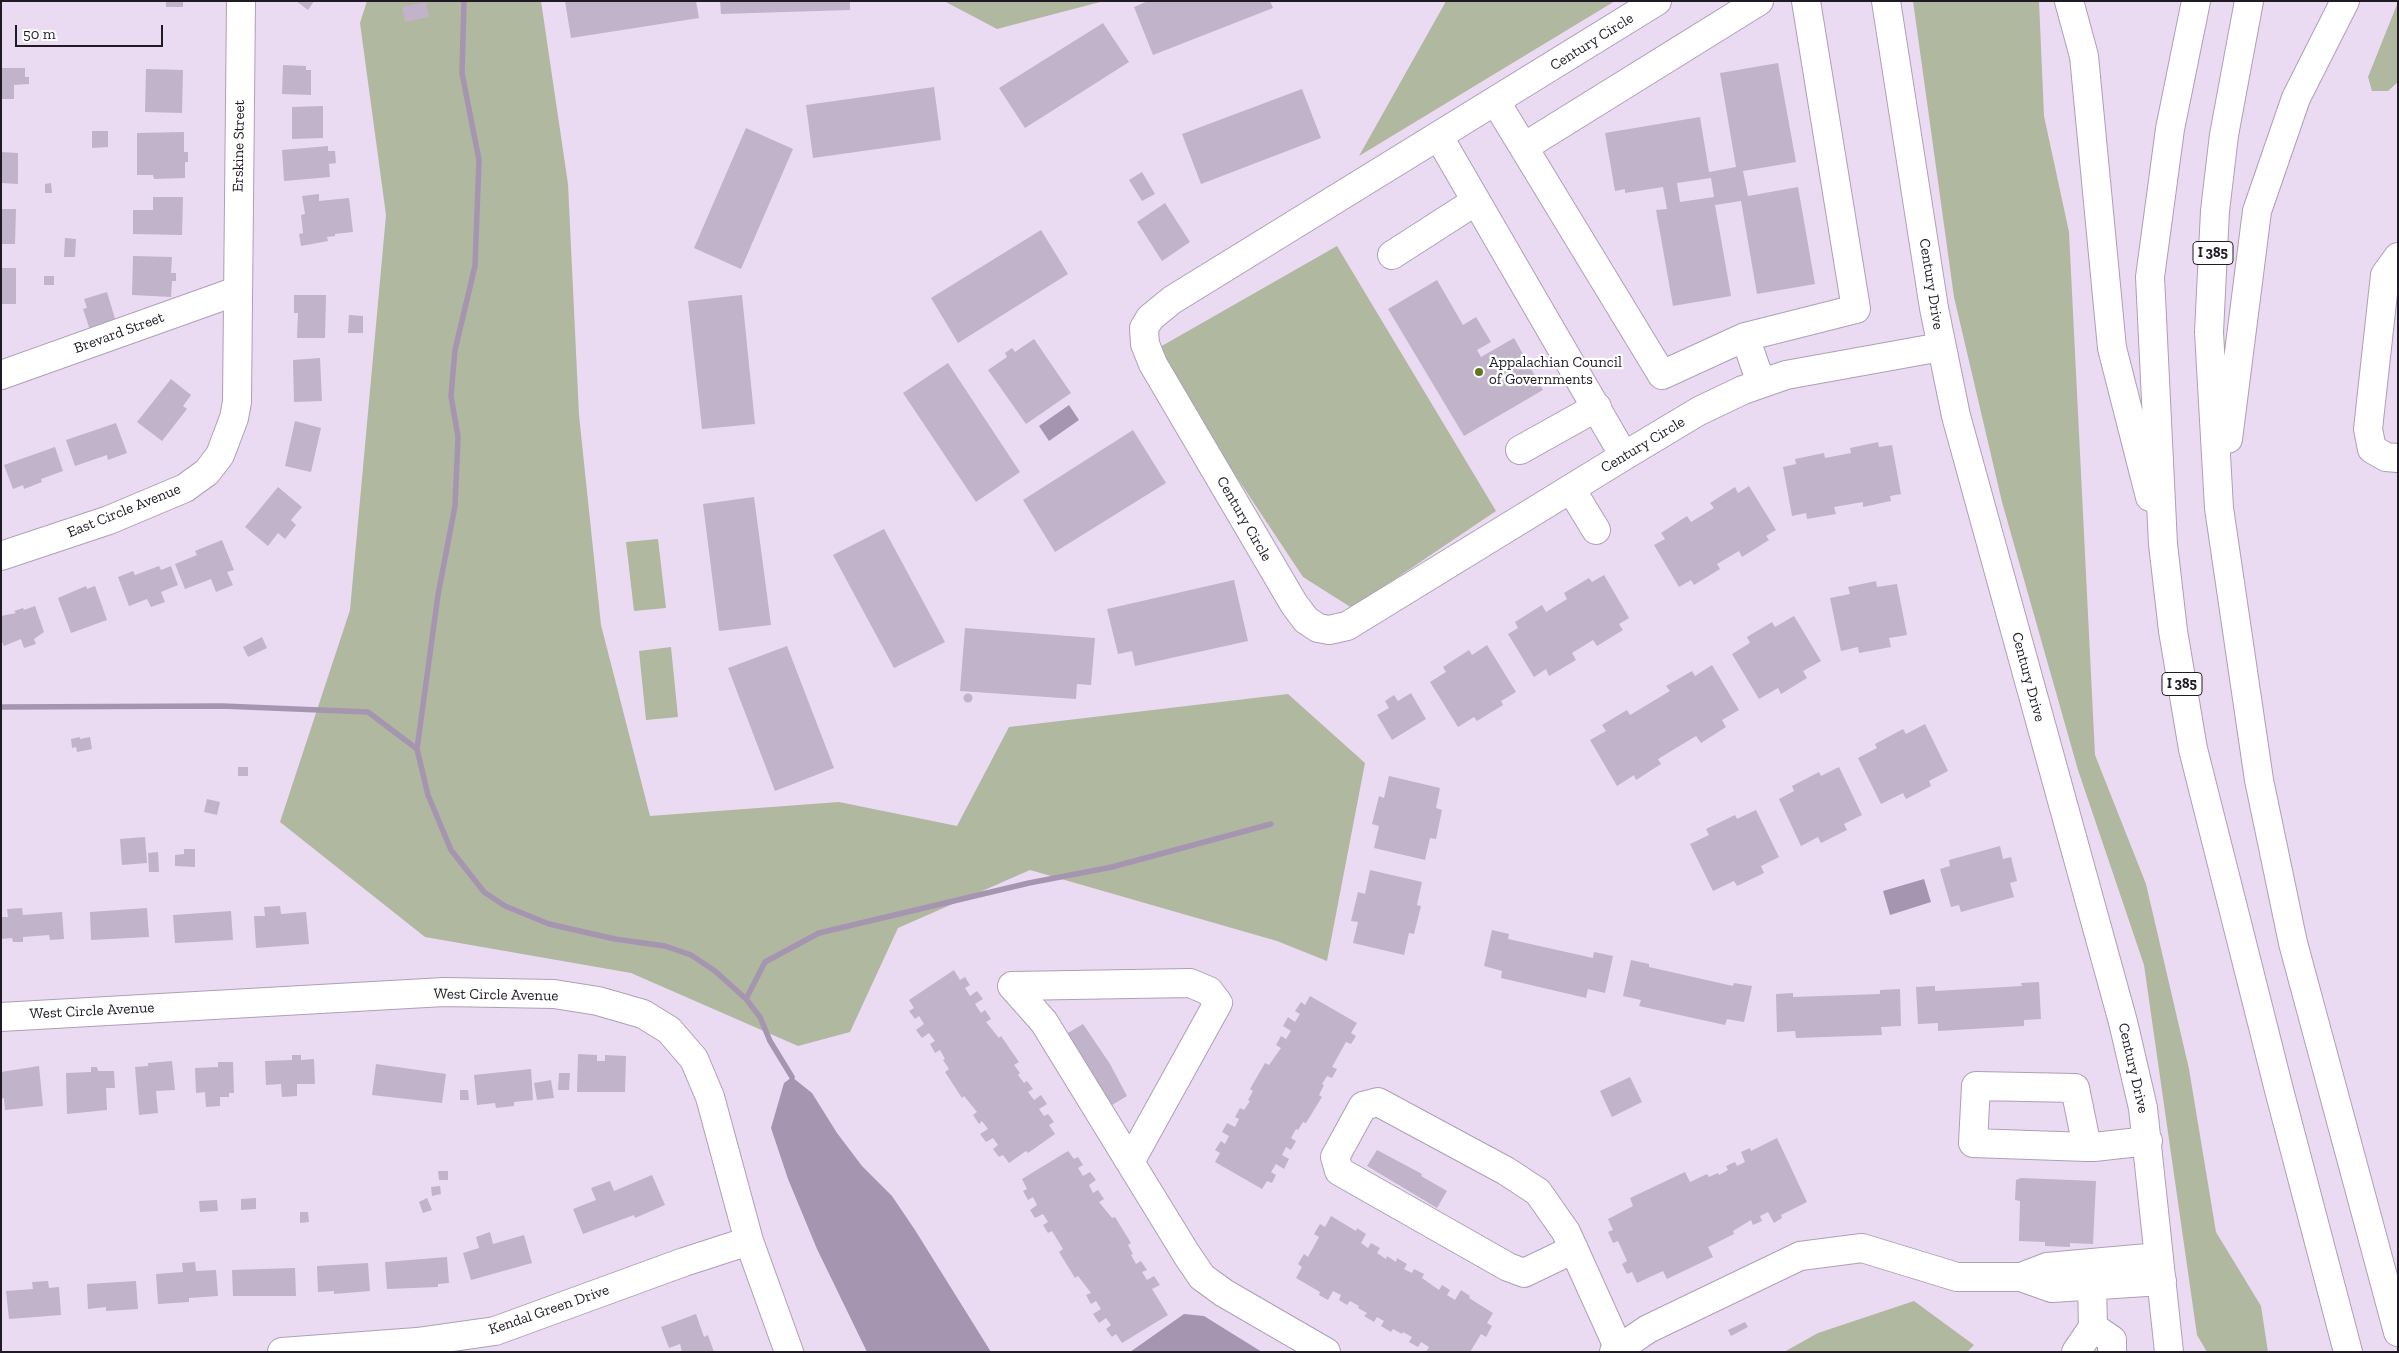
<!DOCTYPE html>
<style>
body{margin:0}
#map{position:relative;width:2399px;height:1353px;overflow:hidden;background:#eadbf3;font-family:"Zilla Slab",serif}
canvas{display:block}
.frame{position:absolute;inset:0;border:2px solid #1f1a23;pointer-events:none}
.scale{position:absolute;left:15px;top:25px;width:148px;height:22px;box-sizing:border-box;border:2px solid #1f1a23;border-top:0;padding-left:6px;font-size:15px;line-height:18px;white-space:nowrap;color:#1f1a23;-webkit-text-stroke:4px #fff;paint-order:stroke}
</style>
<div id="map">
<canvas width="2399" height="1353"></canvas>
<div class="frame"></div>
<div class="scale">50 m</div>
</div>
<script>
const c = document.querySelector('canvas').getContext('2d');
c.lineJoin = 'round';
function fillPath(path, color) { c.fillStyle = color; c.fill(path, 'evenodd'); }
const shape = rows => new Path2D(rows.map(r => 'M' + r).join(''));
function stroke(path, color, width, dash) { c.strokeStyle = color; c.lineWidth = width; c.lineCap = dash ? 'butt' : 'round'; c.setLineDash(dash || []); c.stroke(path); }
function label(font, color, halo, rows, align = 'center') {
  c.font = font + ' "Zilla Slab",serif'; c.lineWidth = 4.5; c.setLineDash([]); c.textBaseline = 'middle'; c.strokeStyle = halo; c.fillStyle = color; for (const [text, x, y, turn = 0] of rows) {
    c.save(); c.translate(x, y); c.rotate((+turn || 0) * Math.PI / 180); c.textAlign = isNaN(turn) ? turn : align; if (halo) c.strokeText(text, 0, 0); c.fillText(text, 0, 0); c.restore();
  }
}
fillPath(shape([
 [367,1,541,1,568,184,579,415,601,625,650,816,839,802,957,826,1009,727,1288,694,1365,763,1327,961,1277,941,1030,870,898,928,850,1032,798,1046,631,973,425,937,280,822,350,610,386,215,360,23],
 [944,1,1104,1,997,29],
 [1445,1,1615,1,1359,156,1445,3],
 [1913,1,2039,1,2044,116,2069,232,2095,755,2146,884,2189,1069,2216,1232,2261,1306,2268,1352,2207,1352,2197,1335,2144,965,2078,770,2002,502,1954,297],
 [2398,2,2398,82,2388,91,2372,91,2368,77],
 [1337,246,1496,511,1352,608,1303,577,1153,351],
 [658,539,666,608,634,611,626,542],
 [671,647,678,717,646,720,639,651],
 [1914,1301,1974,1345,1967,1352,1784,1352,1818,1333]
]), '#b0b89f');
fillPath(shape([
 [1069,405,1079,420,1049,441,1039,426],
 [1924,879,1931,902,1890,915,1883,891],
 [792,1077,812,1093,837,1133,862,1166,892,1196,915,1230,991,1352,867,1352,817,1249,788,1179,771,1128,784,1083],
 [1184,1314,1204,1316,1262,1352,1130,1352]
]), '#a695b0');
stroke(shape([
 [464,1,462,73,479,160,475,266,455,350,451,396,458,437,455,506,438,595,417,749,428,795,451,850,484,892,505,906,549,924,615,939,665,946,691,955,715,971,746,999,760,1017,770,1041,792,1077],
 [1,707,222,706,368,712,417,749],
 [746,999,765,962,819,933,1029,883,1112,867,1271,824]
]), '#a695b0', 5.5);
fillPath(shape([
 [166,1,183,1,183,7,166,7],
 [296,1,314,1,308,10],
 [565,1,696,1,699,18,571,38],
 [720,1,850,1,850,10,721,14],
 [1148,1,1270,1,1273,8,1153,55,1134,7],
 [426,2,429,17,405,22,402,7],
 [1103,23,1129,62,1025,128,999,88],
 [1778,63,1796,162,1743,171,1748,196,1798,187,1815,284,1757,294,1741,201,1715,205,1731,296,1673,306,1656,210,1667,209,1663,187,1625,193,1625,189,1615,191,1605,133,1700,117,1709,172,1736,167,1720,73],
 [1711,178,1714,197,1680,202,1677,183],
 [283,65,306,66,306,70,311,70,311,95,282,94],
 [1,68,25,68,25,77,29,77,29,84,14,85,14,99,1,99],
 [146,69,183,70,182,113,145,112],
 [934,87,941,140,813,158,806,105],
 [1302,89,1321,138,1201,184,1182,134],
 [323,106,323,138,292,139,292,107],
 [746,128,793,149,741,269,694,248],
 [92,131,108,131,108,147,92,148],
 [184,132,184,152,188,152,188,162,185,162,185,178,154,179,153,175,137,175,137,133],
 [328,146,328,151,335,151,336,163,329,164,330,177,284,181,282,150],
 [1,152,18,153,18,184,1,183],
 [1142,172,1155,194,1142,201,1129,180],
 [51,183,52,193,45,193,45,184],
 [319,194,319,201,349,198,353,232,335,234,335,236,327,237,328,241,301,246,299,234,303,233,301,215,305,214,302,196],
 [153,197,183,197,182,235,133,234,133,210,153,210],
 [1165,203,1190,242,1162,261,1137,222],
 [1,209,16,209,15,244,1,244],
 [1041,230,1068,274,958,343,931,298],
 [65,238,76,239,75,257,64,257],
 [133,256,172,257,171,273,176,273,176,281,172,281,171,297,132,295],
 [1,268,16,268,16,304,1,304],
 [44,276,54,276,54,285,44,285],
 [1437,280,1463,325,1476,317,1491,342,1477,350,1481,357,1514,338,1543,390,1464,436,1388,309],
 [107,292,116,322,90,330,83,309,87,308,84,299],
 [294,295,326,295,325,338,297,338,298,313,294,313],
 [742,295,755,424,702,429,688,301],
 [349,315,363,316,363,333,348,333],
 [1034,339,1071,393,1026,424,988,370,1007,357,1005,353,1012,348,1015,352],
 [320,358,322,401,294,402,293,360],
 [948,363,1020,472,976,502,903,393],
 [171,379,191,395,183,406,187,409,162,441,137,422],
 [295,421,321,428,311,472,285,466],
 [116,423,127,453,108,460,107,455,75,466,66,440],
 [1133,430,1166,483,1055,552,1023,500],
 [1878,442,1879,447,1892,445,1901,494,1890,496,1891,501,1863,507,1863,502,1834,507,1836,514,1807,519,1806,513,1792,516,1783,467,1796,464,1795,459,1824,453,1825,458,1851,453,1850,448],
 [55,447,63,471,41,479,42,482,24,489,23,485,13,489,4,465],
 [1749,486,1776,530,1766,536,1769,540,1742,557,1739,551,1717,564,1720,569,1694,585,1691,580,1679,587,1654,545,1665,539,1661,533,1687,516,1691,522,1714,508,1710,503,1735,487,1738,493],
 [278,487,302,507,291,520,296,525,285,539,278,533,268,546,245,527],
 [754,497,771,625,719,631,703,504],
 [884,529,945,642,894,668,833,555],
 [222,540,234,570,227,572,233,585,216,592,211,579,185,589,175,564,197,555,195,551],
 [159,566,161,570,171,566,178,585,161,592,165,602,151,607,147,599,129,606,118,577,133,571,135,575],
 [1604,575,1629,618,1619,624,1623,630,1597,646,1593,640,1572,653,1576,660,1549,676,1546,669,1534,677,1508,634,1518,628,1515,622,1542,605,1546,612,1567,599,1564,593,1589,578,1592,582],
 [1234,580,1248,641,1135,666,1132,651,1118,654,1107,609],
 [1876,581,1877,587,1897,584,1907,635,1889,638,1891,647,1859,653,1858,647,1841,651,1830,598,1850,594,1848,587],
 [86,586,87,589,95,586,107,620,71,633,58,598],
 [35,606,44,632,34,639,36,644,24,648,21,639,4,646,1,640,1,616,16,613,14,611,23,608,24,610],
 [1794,616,1821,661,1803,671,1807,678,1781,694,1778,688,1759,699,1732,654,1750,643,1747,637,1772,622,1775,627],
 [965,628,1095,638,1091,685,1077,684,1076,699,960,691],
 [262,637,267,648,248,657,243,647],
 [1487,645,1516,692,1501,701,1503,705,1477,721,1474,717,1458,727,1430,682,1446,672,1443,667,1469,650,1472,655],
 [787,646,834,768,775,791,728,668],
 [1712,665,1739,710,1722,720,1726,727,1701,743,1696,736,1658,759,1661,764,1636,780,1634,775,1617,786,1590,740,1606,731,1602,725,1627,710,1630,715,1670,691,1666,686,1692,671,1695,676],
 [1411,693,1426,719,1392,740,1377,715,1389,708,1385,701,1394,695,1398,701],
 '963.5 698a4.5 4.5 0 1 1 9 0a4.5 4.5 0 1 1-9 0Z',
 [1925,724,1948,771,1929,781,1931,786,1906,799,1903,793,1881,804,1858,758,1877,748,1875,744,1903,729,1906,734],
 [80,737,80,739,90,737,92,749,77,752,76,747,72,748,71,739],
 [238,767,248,767,248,776,238,776],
 [1839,767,1862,815,1844,824,1847,830,1821,843,1818,837,1801,846,1779,799,1794,791,1792,786,1819,772,1821,776],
 [1389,776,1440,788,1436,808,1442,810,1436,839,1430,838,1425,860,1374,848,1379,826,1372,824,1379,796,1384,798],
 [207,799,220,802,217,815,204,812],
 [1756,810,1779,857,1761,866,1764,873,1737,886,1734,881,1713,891,1690,844,1709,835,1706,829,1735,815,1737,819],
 [145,837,147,863,122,865,120,839],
 [2000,846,2003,859,2011,857,2017,881,2010,883,2014,897,1961,912,1959,905,1951,907,1940,869,1950,866,1949,860],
 [184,849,195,849,195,867,175,866,175,855,184,854],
 [158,852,159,872,149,872,148,853],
 [1370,870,1422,882,1417,905,1421,906,1414,934,1409,933,1404,955,1353,943,1358,922,1351,921,1358,892,1365,894],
 [280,906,281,914,306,912,309,944,256,948,254,916,265,916,264,907],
 [22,908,23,915,62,912,64,939,50,940,49,935,23,937,23,942,13,942,12,938,1,939,1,917,8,917,7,909],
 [147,908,149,937,91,940,90,912],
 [231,911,233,940,175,943,173,915],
 [1492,930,1509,934,1508,939,1593,958,1594,952,1613,956,1605,993,1588,989,1586,998,1501,978,1502,971,1484,966],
 [1631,960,1649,964,1649,967,1733,986,1734,983,1752,986,1744,1022,1727,1019,1725,1025,1639,1006,1641,1000,1623,996],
 [954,970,960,980,965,977,970,985,965,988,970,996,977,991,983,999,975,1004,981,1013,985,1010,991,1019,986,1022,999,1038,1001,1036,1019,1062,1014,1065,1020,1073,1018,1075,1024,1083,1027,1081,1033,1089,1028,1092,1034,1100,1041,1095,1047,1104,1039,1109,1044,1116,1048,1114,1054,1122,1049,1125,1055,1134,1028,1153,1026,1151,1009,1163,1003,1155,999,1157,993,1149,998,1145,993,1138,986,1142,980,1134,988,1129,982,1121,979,1124,973,1115,977,1112,964,1096,962,1098,945,1072,949,1069,943,1060,945,1059,940,1050,935,1053,930,1044,935,1041,929,1033,922,1038,916,1030,924,1024,919,1016,915,1019,909,1011,914,1008,909,1000],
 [2039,982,2041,1019,2024,1020,2024,1026,1938,1031,1938,1023,1918,1024,1916,987,1935,986,1935,991,2022,986,2021,983],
 [1900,989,1901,1026,1881,1027,1882,1035,1796,1038,1795,1031,1777,1032,1776,994,1793,993,1793,997,1880,994,1880,990],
 [1310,996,1357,1023,1351,1033,1356,1036,1351,1044,1346,1042,1332,1067,1337,1069,1332,1078,1327,1076,1322,1084,1324,1085,1319,1095,1322,1097,1306,1123,1303,1122,1298,1130,1296,1129,1291,1138,1296,1141,1291,1150,1286,1147,1282,1155,1289,1159,1284,1169,1276,1164,1271,1172,1276,1175,1272,1183,1267,1181,1262,1189,1215,1162,1220,1153,1215,1150,1221,1141,1225,1144,1229,1136,1222,1132,1227,1123,1235,1127,1239,1119,1235,1117,1240,1108,1244,1110,1250,1101,1248,1100,1253,1091,1250,1089,1265,1063,1269,1065,1281,1048,1276,1045,1281,1036,1286,1039,1291,1031,1283,1026,1288,1017,1295,1022,1300,1014,1295,1011,1301,1002,1305,1005],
 [1083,1024,1110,1064,1127,1096,1107,1108,1066,1034],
 [578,1054,597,1055,597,1061,605,1061,605,1055,626,1056,625,1092,577,1092],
 [292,1055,301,1055,301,1060,314,1059,315,1084,297,1084,297,1096,282,1097,281,1084,266,1085,265,1061,292,1060],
 [172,1061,175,1090,156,1091,158,1113,139,1115,135,1067,148,1066,148,1063],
 [218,1062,233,1062,234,1093,229,1093,229,1097,220,1097,220,1106,206,1107,205,1092,196,1093,195,1068,218,1067],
 [376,1064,446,1074,442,1103,372,1095],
 [39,1066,43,1106,5,1110,4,1098,1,1099,1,1072],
 [91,1067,97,1067,98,1071,114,1071,115,1088,106,1088,107,1110,67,1114,66,1073,91,1072],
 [531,1069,533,1100,514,1102,514,1106,496,1108,495,1103,477,1105,474,1075],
 [559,1073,570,1073,569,1090,558,1090],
 [1630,1077,1642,1102,1612,1117,1600,1091],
 [551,1080,554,1098,537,1100,534,1083],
 [460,1090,468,1090,469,1100,460,1100],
 [1777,1138,1807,1202,1781,1215,1782,1218,1774,1223,1768,1212,1760,1216,1762,1221,1753,1225,1751,1220,1733,1231,1734,1234,1708,1247,1713,1257,1667,1279,1663,1271,1637,1283,1632,1272,1627,1274,1622,1264,1627,1261,1618,1241,1613,1243,1608,1232,1613,1230,1608,1219,1633,1206,1630,1198,1685,1172,1690,1182,1707,1174,1709,1177,1718,1173,1719,1175,1728,1170,1726,1166,1735,1162,1737,1166,1745,1162,1741,1152,1750,1148,1751,1151],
 [1377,1150,1422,1174,1421,1176,1447,1191,1437,1208,1367,1166],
 [1068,1151,1074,1159,1078,1157,1083,1165,1078,1168,1083,1176,1090,1172,1096,1180,1089,1185,1093,1193,1098,1190,1104,1199,1099,1202,1112,1218,1115,1217,1131,1243,1128,1245,1133,1254,1131,1255,1136,1264,1141,1261,1147,1270,1142,1272,1147,1280,1154,1276,1160,1285,1152,1289,1168,1315,1122,1343,1116,1334,1112,1337,1106,1329,1111,1325,1106,1318,1099,1323,1093,1314,1101,1309,1096,1301,1091,1304,1086,1295,1091,1293,1078,1276,1075,1278,1059,1252,1063,1249,1052,1231,1048,1233,1043,1225,1048,1222,1043,1214,1035,1218,1030,1210,1037,1205,1033,1197,1028,1200,1023,1191,1027,1189,1022,1179],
 [438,1171,448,1171,448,1180,439,1180],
 [652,1175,665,1205,635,1218,634,1215,583,1234,573,1209,596,1200,591,1188,610,1181,614,1191],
 [2021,1178,2096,1181,2093,1244,2070,1243,2070,1247,2045,1246,2045,1242,2019,1241,2020,1201,2015,1200,2016,1180],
 [440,1186,441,1194,432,1196,431,1187],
 [256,1198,256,1209,241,1210,241,1199],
 [427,1198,432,1210,423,1213,419,1202],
 [217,1200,218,1211,200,1212,199,1201],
 [300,1212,308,1212,309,1222,300,1223],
 [1331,1216,1356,1231,1357,1228,1366,1234,1361,1243,1368,1248,1371,1243,1380,1248,1377,1253,1386,1259,1387,1256,1396,1262,1397,1258,1407,1264,1404,1269,1412,1273,1414,1269,1424,1274,1422,1278,1439,1290,1442,1285,1450,1290,1447,1295,1455,1300,1461,1290,1470,1296,1469,1298,1493,1313,1487,1323,1492,1326,1486,1337,1481,1334,1470,1352,1426,1352,1429,1347,1421,1342,1418,1347,1409,1342,1412,1337,1403,1332,1402,1334,1393,1329,1391,1332,1381,1326,1384,1321,1377,1317,1374,1322,1364,1316,1367,1313,1358,1308,1359,1306,1350,1301,1347,1305,1339,1300,1341,1295,1333,1291,1328,1300,1319,1295,1320,1292,1296,1278,1302,1267,1298,1264,1304,1254,1308,1257,1319,1237,1314,1234,1320,1224,1325,1227],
 [490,1232,493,1244,524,1235,532,1263,471,1280,463,1253,479,1248,476,1237],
 [447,1257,449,1283,438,1284,438,1287,387,1289,385,1262],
 [195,1262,196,1271,216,1270,218,1296,189,1298,189,1302,158,1304,156,1274,183,1272,182,1263],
 [368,1263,370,1291,334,1294,334,1291,318,1292,317,1266],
 [295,1268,296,1296,233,1296,232,1270],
 [48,1281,49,1288,59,1287,61,1315,9,1319,6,1291,33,1289,32,1282],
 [136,1281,138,1309,106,1311,106,1307,88,1309,87,1284],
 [696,1314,704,1337,708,1335,714,1352,682,1352,680,1344,669,1348,661,1327],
 [1745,1322,1748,1327,1731,1336,1728,1330]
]), '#c1b3ca');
const minor = shape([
 [1657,1,1172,300,1150,318,1144,328,1145,344,1153,364,1294,604,1306,620,1318,628,1329,630,1347,626,1624,456,1699,411,1743,390,1786,375,1941,347],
 [1886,1,1934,308,1956,416,2123,1022,2143,1108,2169,1352],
 [1496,102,1662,375,1745,337,1761,383],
 [1439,137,1624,456],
 [1524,147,1759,1],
 [1392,255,1476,201],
 [2398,257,2385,275,2368,429,2372,449,2386,457,2398,458],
 [1745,337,1856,309,1806,1],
 [1,375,237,291],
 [1520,450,1597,407],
 [1571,489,1596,530],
 [1,556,109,520,185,488,207,472,220,455,234,418,237,402,241,1],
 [1,1017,444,992,554,994,598,1001,643,1014,669,1030,694,1059,710,1097,749,1241,789,1352],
 [2087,1147,2075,1088,1976,1086,1973,1143,2087,1147,2094,1147,2148,1141],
 [1130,1162,1218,1003,1209,991,1190,983,1012,986,1044,1022,1187,1255,1202,1277,1224,1293,1326,1352],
 [1574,1249,1524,1273,1508,1267,1339,1171,1335,1157,1363,1106,1378,1102,1506,1171,1538,1192,1566,1232,1618,1347],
 [2159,1257,2047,1267,2021,1277,2052,1288,2162,1281],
 [2093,1327,2112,1340,2112,1352],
 [282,1352,417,1342,495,1331,684,1262,749,1241],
 [1614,1352,1648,1329,1800,1256,1862,1248,1957,1277,2021,1277],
 [2076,1352,2093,1327,2092,1286]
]);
const highway = shape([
 [2069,1,2084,56,2112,348,2150,497],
 [2196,1,2170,129,2150,277,2163,544,2173,631,2193,749,2279,1090,2348,1352],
 [2249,1,2224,135,2215,211,2209,332,2219,508,2259,780,2293,943,2398,1332],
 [2228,439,2257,211,2296,98,2345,1]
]);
stroke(minor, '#ae9fb7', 30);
stroke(highway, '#ae9fb7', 30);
stroke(minor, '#fff', 28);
stroke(highway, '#fff', 28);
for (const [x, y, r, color] of [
 [1479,372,5,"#627523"]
]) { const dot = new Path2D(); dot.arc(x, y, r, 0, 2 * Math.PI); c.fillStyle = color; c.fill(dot); stroke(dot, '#fff', 2); }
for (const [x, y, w] of [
 [2213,253,40],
 [2182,684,40]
]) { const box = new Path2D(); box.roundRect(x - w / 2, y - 11.5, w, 23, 4); c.fillStyle = '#fff'; c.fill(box); stroke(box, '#1f1a23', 1); }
label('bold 14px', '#1f1a23', null, [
 ["I 385",2213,253],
 ["I 385",2182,684]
]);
label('15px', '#1f1a23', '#fff', [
 ["Century Circle",1592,42,-32],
 ["Erskine Street",239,146,-89],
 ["Century Drive",1931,284,81],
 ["Brevard Street",119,333,-20],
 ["Century Circle",1643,445,-31],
 ["East Circle Avenue",124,511,-22],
 ["Century Circle",1244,519,60],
 ["Century Drive",2028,677,75],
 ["West Circle Avenue",496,995,1],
 ["West Circle Avenue",92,1011,-3],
 ["Century Drive",2133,1068,77],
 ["Kendal Green Drive",549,1310,-19]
]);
label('15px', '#1f1a23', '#fff', [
 ["Appalachian Council",1489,363],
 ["of Governments",1489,380]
], 'left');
</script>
